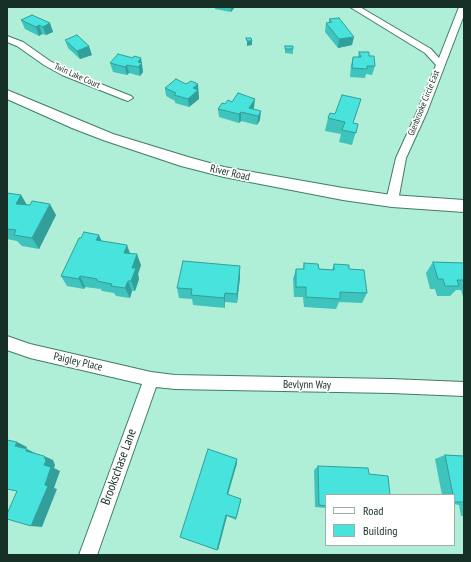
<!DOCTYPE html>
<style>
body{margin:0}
#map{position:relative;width:471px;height:562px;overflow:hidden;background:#afeed7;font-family:"PT Sans Narrow",sans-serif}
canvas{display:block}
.frame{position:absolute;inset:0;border:8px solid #162f27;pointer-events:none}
.legend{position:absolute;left:325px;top:494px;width:130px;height:52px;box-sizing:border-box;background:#fff;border:1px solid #a2aca9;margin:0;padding:5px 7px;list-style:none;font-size:12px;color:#162f27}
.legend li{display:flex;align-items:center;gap:8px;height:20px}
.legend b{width:20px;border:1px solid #a2aca9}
</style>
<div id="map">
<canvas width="471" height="562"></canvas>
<div class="frame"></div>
<ul class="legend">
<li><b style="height:5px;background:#fff"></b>Road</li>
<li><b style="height:11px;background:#48e3dc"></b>Building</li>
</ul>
</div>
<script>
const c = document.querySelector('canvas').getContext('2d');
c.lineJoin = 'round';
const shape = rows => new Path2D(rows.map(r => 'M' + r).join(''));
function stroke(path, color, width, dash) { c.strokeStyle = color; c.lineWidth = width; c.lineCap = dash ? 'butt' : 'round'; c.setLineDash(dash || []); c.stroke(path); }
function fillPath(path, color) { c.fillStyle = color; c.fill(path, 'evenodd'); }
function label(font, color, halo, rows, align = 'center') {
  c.font = font + ' "PT Sans Narrow",sans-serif'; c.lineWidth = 3.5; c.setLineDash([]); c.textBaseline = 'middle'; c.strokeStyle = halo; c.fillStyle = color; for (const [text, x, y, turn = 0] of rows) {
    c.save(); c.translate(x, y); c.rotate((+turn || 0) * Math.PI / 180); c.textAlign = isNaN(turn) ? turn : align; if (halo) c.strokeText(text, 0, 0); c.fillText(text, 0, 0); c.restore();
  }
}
const minor = shape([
 [350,7,360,7,431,49,439,58,459,7,464,7,464,15,427,112,406,158,398,201,396,204,392,205,388,204,386,201,396,158,417,112,436,65,425,53,350,7],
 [7,36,23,42,50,61,68,71,131,96,133,98,128,101,125,100,62,75,44,65,17,46,7,42,7,36],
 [7,336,30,344,151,372,175,375,391,379,464,382,464,396,391,393,175,389,156,387,97,555,79,555,142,384,30,358,7,350,7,336]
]);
const secondary = shape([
 [7,90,113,134,188,157,224,167,343,188,392,195,464,200,464,212,392,207,343,200,224,177,181,166,103,140,72,128,7,99,7,90]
]);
stroke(minor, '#407c69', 2);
stroke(secondary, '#407c69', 2);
fillPath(minor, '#fff');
fillPath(secondary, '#fff');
fillPath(shape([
 [42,7,54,7,52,8],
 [215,7,235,7,231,12,215,9],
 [329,19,352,45,338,48,325,32,326,23,329,23],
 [21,20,50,23,53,32,46,35,42,34,39,36,25,29],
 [65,40,92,55,80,59,68,48],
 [285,46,293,49,293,54,285,53],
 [359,52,369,56,375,66,372,75,366,74,365,78,350,77,351,65,353,57,358,57],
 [133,58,141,58,143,72,140,76,129,73,127,75,113,72,110,63],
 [165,88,198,90,199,99,189,107,175,103,175,101,166,96],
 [225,104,254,108,253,109,260,120,257,125,241,121,239,123,219,117,218,109],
 [357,111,353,123,358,124,352,145,339,142,341,134,325,131,328,118,335,114],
 [7,193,21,195,27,205,56,215,39,249,22,246,17,241,7,239],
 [81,238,102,241,130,253,141,265,138,274,139,279,135,291,132,291,130,298,116,296,114,293,102,291,101,289,85,287,84,289,67,286,61,276],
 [433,262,464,263,464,300,461,290,456,290,450,296,437,296,435,289,430,289,426,273],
 [304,263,319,269,332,270,334,264,349,269,367,293,362,303,339,302,336,309,304,307,303,297,294,297,293,279,296,269,303,269],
 [240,266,240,277,237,303,225,302,225,308,193,305,192,299,179,298,177,288],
 [445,455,464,456,464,516,461,516,459,505,454,504,454,495,442,495,435,459],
 [237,459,237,463,228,495,241,499,241,501,236,520,227,516,218,550,180,537],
 [318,466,326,495,326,508,315,507,314,470]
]), '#3ec3bd');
fillPath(shape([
 [231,7,235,7,231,12],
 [50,23,53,32,46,35,43,27],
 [39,25,42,34,39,36,36,27],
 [354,37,352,45,338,48,339,39],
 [247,41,252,41,252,45,247,46],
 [89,46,92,55,80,59,77,51],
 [141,58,143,72,140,76,138,62],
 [127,65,129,73,127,75,125,67],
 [198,84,199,99,189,107,188,99,193,88],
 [255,99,254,108,250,114,249,108],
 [261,111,260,120,257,125,258,116],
 [241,112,241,121,239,123,239,114],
 [21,195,28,207,16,204],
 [50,204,56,215,39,249,32,238],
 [99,235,104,246,96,240],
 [127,245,131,256,124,253],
 [137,254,141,265,138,274,139,279,135,291,131,281,132,268],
 [240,266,240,277,237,303,237,294],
 [80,276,85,287,84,289,79,279],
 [128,281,132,291,130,298,125,288],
 [225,293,225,308,224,298],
 [17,442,27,447,25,451,15,446],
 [27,449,37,454,26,451],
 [44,456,53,460,55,465,54,468,60,471,54,488,57,489,42,527,31,526,45,485],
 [237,459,237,463,227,497,227,494],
 [226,515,227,516,218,550,217,550]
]), '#329f9a');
const building = shape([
 [32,15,50,23,43,27,39,25,36,27,21,20,32,15],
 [339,18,354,37,339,39,326,23,332,22,329,19,339,18],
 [77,35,89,46,77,51,65,40,77,35],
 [246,38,251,38,252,41,247,41,246,38],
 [285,46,293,46,293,49,285,49,285,46],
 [359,52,369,52,369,56,374,56,375,66,367,66,367,69,352,68,353,57,361,57,359,52],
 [118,54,133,58,134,56,141,58,138,62,142,63,138,67,127,65,125,67,110,63,118,54],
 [176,79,186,84,191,81,198,84,193,88,198,90,188,99,174,95,176,93,165,88,176,79],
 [238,93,255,99,249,108,261,111,258,116,241,112,239,114,218,109,222,103,225,104,228,100,232,102,238,93],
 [342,95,361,99,353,123,358,124,356,133,342,130,345,122,328,118,330,113,335,114,342,95],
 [7,193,21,195,16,204,30,205,32,201,50,204,32,238,14,235,16,230,7,229,7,193],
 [84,232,99,235,96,240,127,245,124,253,137,254,132,268,136,268,131,281,128,281,125,288,111,286,112,284,97,281,97,279,80,276,79,279,61,276,79,238,81,238,84,232],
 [183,261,240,266,237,294,225,293,224,298,191,295,192,289,177,288,183,261],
 [433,262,464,263,464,280,457,280,459,286,445,286,443,279,438,279,433,262],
 [304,263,318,264,319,269,334,270,334,264,349,265,349,269,364,270,367,293,340,292,340,299,306,297,306,287,296,287,296,269,304,269,304,263],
 [7,440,17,442,15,446,27,449,26,451,44,456,46,461,44,465,51,467,45,485,48,486,31,526,7,519,7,514,17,491,7,489,7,440],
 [208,449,237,459,227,494,241,499,236,518,226,515,217,550,180,537,208,449],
 [445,455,464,456,464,502,454,502,454,495,453,495,445,455],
 [318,466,368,468,369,474,388,476,390,495,326,495,326,506,319,505,318,466]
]);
fillPath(building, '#48e3dc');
stroke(building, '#329f9a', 1);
label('9px', '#162f27', '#fff', [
 ["Twin Lake Court",77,76,24],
 ["Glenbrooke Circle East",424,103,-68]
]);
label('11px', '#162f27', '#fff', [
 ["River Road",230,173,13],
 ["Paigley Place",78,362,13],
 ["Bevlynn Way",307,385,1]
]);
label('13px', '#162f27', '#fff', [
 ["Brookschase Lane",119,467,-70]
]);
</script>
